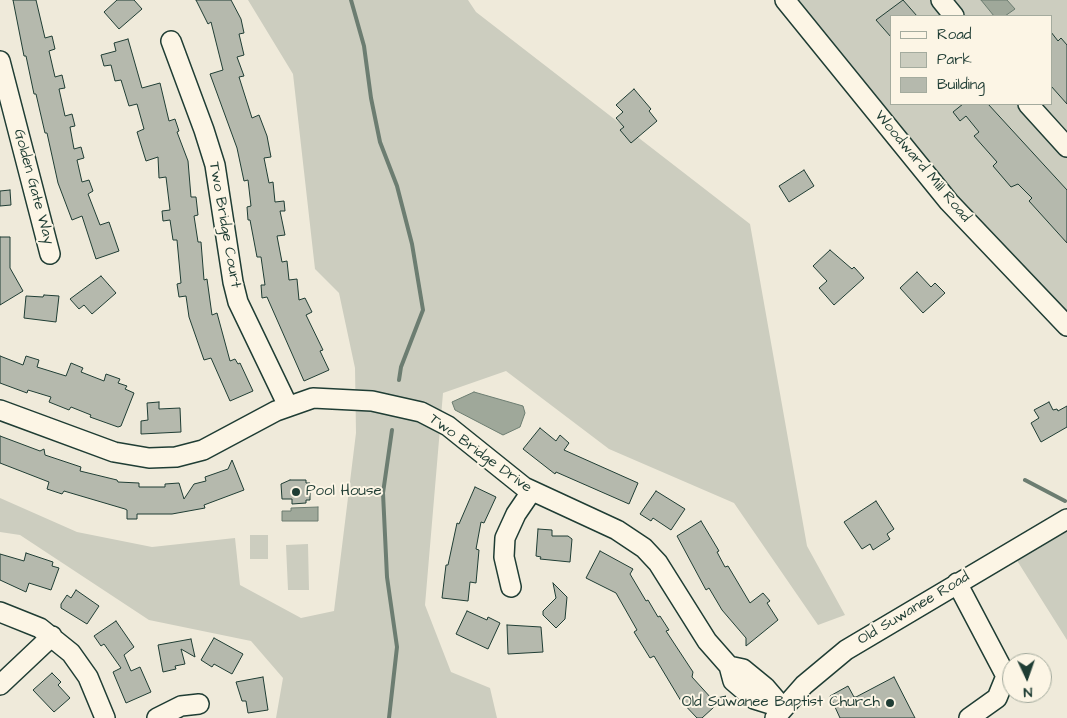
<!DOCTYPE html>
<style>
body{margin:0}
#map{position:relative;width:1067px;height:718px;overflow:hidden;background:#efeada;font-family:"Architects Daughter",sans-serif}
canvas{display:block}
.legend{position:absolute;left:890px;top:15px;width:162px;height:90px;box-sizing:border-box;background:#fcf5e5;border:1px solid #a4ab9e;margin:0;padding:6px 9px;list-style:none;font-size:15px;color:#1f3d34}
.legend li{display:flex;align-items:center;gap:10px;height:25px}
.legend b{width:25px;border:1px solid #a4ab9e}
.north{position:absolute;left:1002px;top:653px;width:50px;height:50px;box-sizing:border-box;background:#fcf5e5;border:1px solid #a4ab9e;border-radius:50%;rotate:177deg;font-size:14px;font-weight:700;line-height:20px;text-align:center;color:#1f3d34}
.north::after{content:'';display:block;margin:auto;width:18px;height:22px;background:#1f3d34;clip-path:polygon(50% 0,100% 100%,50% 72%,0 100%)}
</style>
<div id="map">
<canvas width="1067" height="718"></canvas>
<ul class="legend">
<li><b style="height:6px;background:#fcf5e5"></b>Road</li>
<li><b style="height:14px;background:#cccdbf"></b>Park</li>
<li><b style="height:14px;background:#b5b9ad"></b>Building</li>
</ul>
<div class="north">N</div>
</div>
<script>
const c = document.querySelector('canvas').getContext('2d');
c.lineJoin = 'round';
function fillPath(path, color) { c.fillStyle = color; c.fill(path, 'evenodd'); }
const shape = rows => new Path2D(rows.map(r => 'M' + r).join(''));
function stroke(path, color, width, dash) { c.strokeStyle = color; c.lineWidth = width; c.lineCap = dash ? 'butt' : 'round'; c.setLineDash(dash || []); c.stroke(path); }
function label(font, color, halo, rows, align = 'center') {
  c.font = font + ' "Architects Daughter",sans-serif'; c.lineWidth = 4; c.setLineDash([]); c.textBaseline = 'middle'; c.strokeStyle = halo; c.fillStyle = color; for (const [text, x, y, turn = 0] of rows) {
    c.save(); c.translate(x, y); c.rotate((+turn || 0) * Math.PI / 180); c.textAlign = isNaN(turn) ? turn : align; if (halo) c.strokeText(text, 0, 0); c.fillText(text, 0, 0); c.restore();
  }
}
fillPath(shape([
 [248,0,468,0,476,12,750,224,807,546,845,615,818,625,734,503,609,449,506,371,443,393,425,605,451,672,490,688,497,718,276,718,283,678,251,641,149,620,20,535,0,532,0,498,77,532,152,547,235,538,240,585,301,618,334,611,356,433,355,368,339,293,315,269,293,74],
 [793,0,932,0,945,16,891,16,891,104,1019,104,1067,158,1067,316,917,155],
 [951,0,1067,0,1067,136,1038,104,1051,104,1051,16,964,16],
 [1067,516,1067,640,1011,551],
 [250,535,268,535,268,559,250,559],
 [308,544,309,590,288,590,286,545]
]), '#cccdbf');
const water = shape([
 [981,0,1007,0,1015,9,1005,16,994,16,981,0],
 [474,392,523,406,525,413,520,427,503,435,455,410,452,402,474,392],
 [318,507,318,521,282,521,282,511,291,511,291,508,318,507]
]);
fillPath(water, '#9fa89a');
stroke(water, '#6c7d71', 1);
stroke(shape([
 [351,0,364,46,371,98,380,142,397,186,412,244,423,310,401,367,399,380],
 [1025,480,1065,501],
 [389,718,397,647,387,577,383,493,392,430]
]), '#6c7d71', 4);
const building = shape([
 [13,0,36,0,45,38,52,36,55,49,49,51,55,77,62,75,65,88,59,89,65,116,72,114,75,126,70,127,74,149,81,147,84,158,77,160,82,182,89,180,93,191,88,194,100,225,109,222,119,251,96,259,82,216,72,220,58,183,47,133,45,133,36,94,34,94,26,56,24,56,13,0],
 [117,0,134,0,142,9,119,29,104,12,117,0],
 [196,0,231,0,241,19,244,33,239,34,244,55,237,57,244,76,239,77,252,118,259,115,267,136,271,157,264,158,269,183,273,182,275,202,284,201,285,211,280,211,285,235,277,236,282,262,287,261,289,280,297,279,299,300,305,298,312,312,306,315,323,350,320,351,329,370,304,381,267,297,262,298,261,285,265,285,261,257,257,257,250,220,248,220,247,207,251,206,248,180,244,181,237,148,210,74,223,70,211,22,208,24,196,0],
 [903,0,917,16,891,16,891,37,876,20,903,0],
 [1051,32,1058,41,1061,38,1067,45,1067,104,1051,86,1051,32],
 [128,39,142,88,160,83,169,121,175,119,179,131,177,132,188,161,191,197,196,197,198,215,194,216,198,242,201,242,204,280,207,279,212,315,217,313,230,361,235,359,238,364,240,363,253,391,230,401,211,358,204,360,189,317,186,296,179,297,177,284,181,283,177,240,173,240,170,220,163,221,162,211,170,210,166,177,159,178,158,157,146,161,137,132,144,129,137,104,129,106,121,80,115,81,111,65,104,66,101,55,116,51,114,43,128,39],
 [634,89,651,109,649,111,657,121,631,143,620,130,624,127,616,118,623,112,616,105,634,89],
 [963,104,988,104,1067,190,1067,243,1029,201,1032,198,1018,184,1011,187,993,166,997,162,974,136,979,132,966,116,960,121,953,112,963,104],
 [804,170,814,186,789,202,779,186,804,170],
 [10,190,11,205,0,206,0,191,10,190],
 [0,237,10,237,10,268,23,291,0,305,0,237],
 [830,250,852,269,854,267,864,278,834,305,819,288,827,281,813,266,830,250],
 [917,272,931,287,935,283,945,293,923,313,900,288,917,272],
 [101,276,116,293,92,314,84,305,79,309,70,299,101,276],
 [44,295,59,296,56,322,24,318,26,296,43,297,44,295],
 [0,356,23,365,26,356,39,360,37,367,66,376,71,363,83,368,81,372,104,381,106,374,120,379,118,383,127,386,125,389,134,393,121,426,118,427,90,417,91,415,71,407,69,410,49,402,51,397,28,390,27,393,0,383,0,356],
 [159,402,159,409,180,408,181,432,141,434,141,421,148,420,147,403,159,402],
 [1049,402,1053,410,1057,409,1058,411,1067,406,1067,427,1041,442,1031,423,1039,418,1034,410,1049,402],
 [540,428,556,441,560,435,569,443,564,450,638,483,629,504,556,472,555,474,523,449,540,428],
 [0,436,40,451,44,449,45,455,81,467,80,471,117,480,118,482,139,483,139,487,165,487,165,484,179,483,184,499,194,484,206,481,205,477,228,469,232,460,244,490,204,505,205,508,172,514,137,514,137,519,127,519,127,510,125,509,64,491,62,494,47,489,49,482,0,463,0,436],
 [290,480,306,480,306,483,310,483,310,500,306,500,306,503,292,504,292,499,282,499,281,484,290,480],
 [475,487,496,497,484,523,481,522,476,549,479,550,476,583,470,582,468,601,442,598,446,565,448,565,457,523,459,524,475,487],
 [656,491,685,509,671,530,653,518,651,521,640,514,656,491],
 [876,501,894,529,887,534,890,539,873,550,870,544,862,549,844,522,876,501],
 [701,521,719,551,717,552,725,567,728,566,750,603,763,593,770,601,767,603,778,620,746,646,746,638,722,610,709,588,706,590,677,536,701,521],
 [538,529,552,530,552,536,568,536,572,539,570,562,540,559,541,557,536,556,538,529],
 [600,551,633,569,630,574,646,601,648,600,658,617,660,616,669,630,666,631,693,672,692,677,712,699,726,696,702,718,697,718,681,701,654,656,650,658,634,632,637,630,616,593,586,578,600,551],
 [26,553,53,562,52,566,59,568,51,590,29,583,26,592,0,580,0,554,24,561,26,553],
 [553,583,567,597,565,619,556,628,543,615,543,611,556,598,553,583],
 [76,590,99,606,87,624,61,608,61,604,67,595,71,598,76,590],
 [467,611,487,620,488,617,500,623,488,649,456,634,467,611],
 [116,621,134,647,124,655,131,671,140,667,151,692,126,703,113,672,121,668,104,644,101,646,94,636,116,621],
 [507,625,541,627,543,652,508,654,507,625],
 [214,638,243,654,232,674,214,664,212,667,201,660,214,638],
 [191,639,195,657,181,649,185,664,175,666,176,669,163,672,158,645,191,639],
 [52,673,61,682,58,685,70,698,54,712,33,690,52,673],
 [263,677,268,710,248,713,246,701,242,701,236,682,263,677],
 [894,677,915,718,840,718,830,696,848,686,854,697,856,697,894,677]
]);
fillPath(building, '#b5b9ad');
stroke(building, '#1f3d34', 1);
const minor = shape([
 [785,0,949,202,1067,326],
 [941,0,954,16],
 [171,41,204,130,215,165,233,282,238,302,288,406],
 [0,61,50,254],
 [1028,104,1067,147],
 [0,410,114,452,149,458,176,457,203,450,276,411,313,398,372,401,421,412,448,426,524,487,617,530,644,548,658,563,707,641,729,666,733,681,754,699,783,708],
 [957,583,1006,676,997,698,969,718],
 [511,587,504,557,505,538,516,514,531,492],
 [0,612,40,628,71,653,88,677,105,718],
 [729,666,743,669,765,687,783,708],
 [0,685,52,636],
 [157,718,181,706,199,704],
 [775,718,804,685,846,650,1067,519]
]);
stroke(minor, '#1f3d34', 22);
stroke(minor, '#fcf5e5', 19);
for (const [x, y, r, color] of [
 [296,492,5,"#1f3d34"],
 [890,703,5,"#1f3d34"]
]) { const dot = new Path2D(); dot.arc(x, y, r, 0, 2 * Math.PI); c.fillStyle = color; c.fill(dot); stroke(dot, '#fcf5e5', 2); }
label('15px', '#1f3d34', '#fcf5e5', [
 ["Woodward Mill Road",922,167,50],
 ["Golden Gate Way",33,187,75],
 ["Two Bridge Court",224,225,80],
 ["Two Bridge Drive",480,454,36],
 ["Old Suwanee Road",914,609,-31]
]);
label('15px', '#1f3d34', '#fcf5e5', [
 ["Pool House",306,492],
 ["Old Suwanee Baptist Church",880,703,"right"]
], 'left');
</script>
